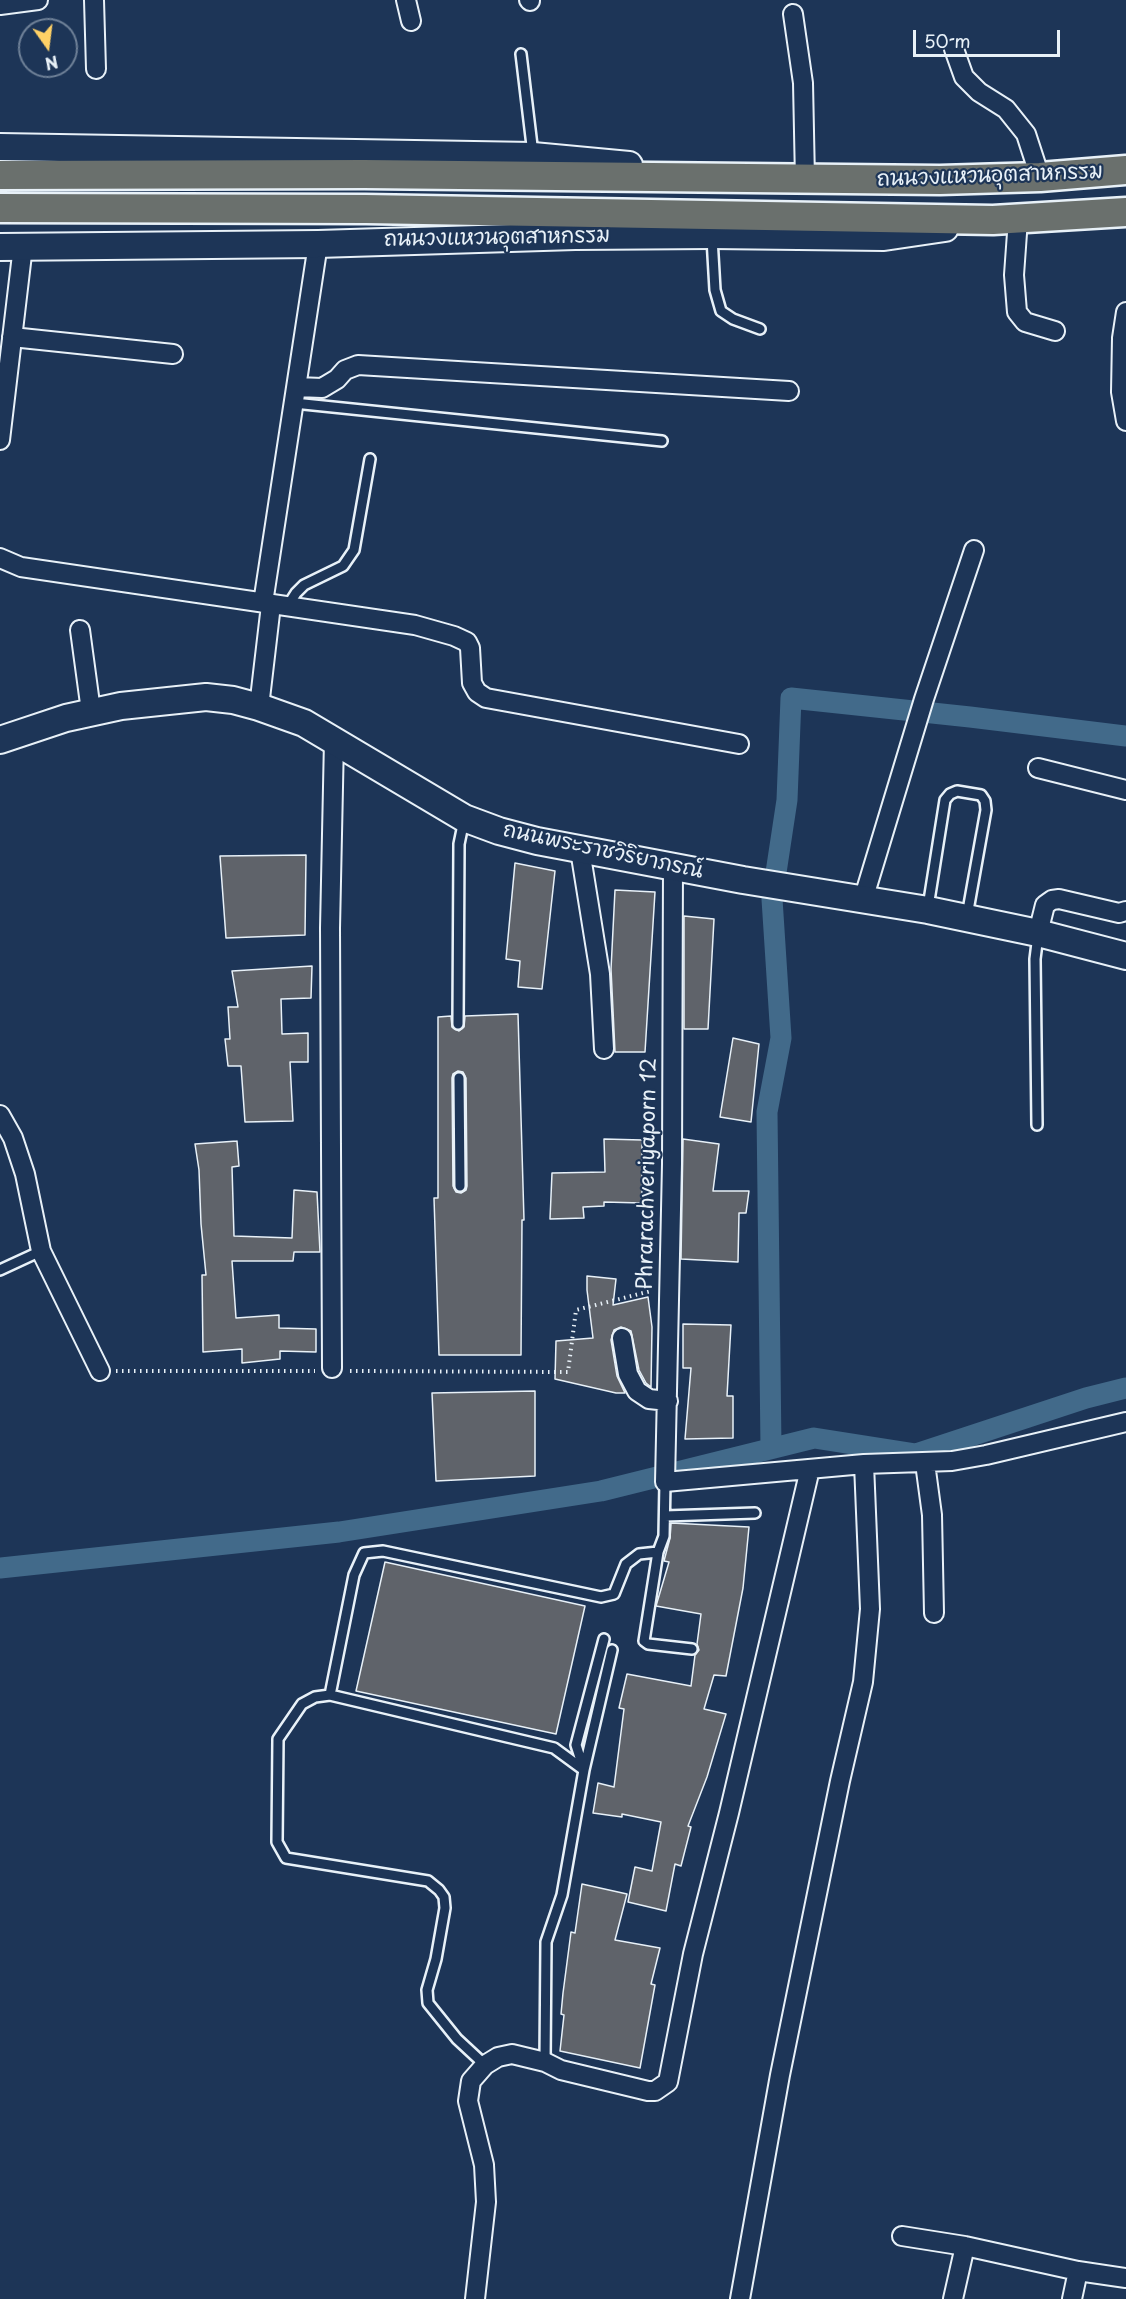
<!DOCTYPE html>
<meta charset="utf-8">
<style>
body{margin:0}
#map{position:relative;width:1126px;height:2299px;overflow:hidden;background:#1d3557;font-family:"Playpen Sans",sans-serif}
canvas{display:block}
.north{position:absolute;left:18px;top:18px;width:60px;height:60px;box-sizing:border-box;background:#1d3557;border:2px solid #6e8097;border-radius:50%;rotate:166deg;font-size:16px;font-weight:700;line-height:24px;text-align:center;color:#e8f1f8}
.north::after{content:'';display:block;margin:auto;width:21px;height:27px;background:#ffd166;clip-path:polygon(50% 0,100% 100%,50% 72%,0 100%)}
.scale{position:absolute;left:913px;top:30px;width:147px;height:27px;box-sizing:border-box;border:3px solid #e8f1f8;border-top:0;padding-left:8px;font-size:18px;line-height:21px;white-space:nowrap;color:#e8f1f8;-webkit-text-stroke:4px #1d3557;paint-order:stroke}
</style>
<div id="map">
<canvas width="1126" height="2299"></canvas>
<div class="north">N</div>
<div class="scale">50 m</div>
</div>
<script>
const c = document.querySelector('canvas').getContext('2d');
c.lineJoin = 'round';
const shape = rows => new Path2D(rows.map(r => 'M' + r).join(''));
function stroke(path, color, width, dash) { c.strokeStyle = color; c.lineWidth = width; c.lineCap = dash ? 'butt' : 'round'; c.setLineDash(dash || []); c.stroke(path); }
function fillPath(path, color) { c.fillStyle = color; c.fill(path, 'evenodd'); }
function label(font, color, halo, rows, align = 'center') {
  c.font = font + ' "Playpen Sans","Playpen Sans Thai",sans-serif'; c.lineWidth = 4.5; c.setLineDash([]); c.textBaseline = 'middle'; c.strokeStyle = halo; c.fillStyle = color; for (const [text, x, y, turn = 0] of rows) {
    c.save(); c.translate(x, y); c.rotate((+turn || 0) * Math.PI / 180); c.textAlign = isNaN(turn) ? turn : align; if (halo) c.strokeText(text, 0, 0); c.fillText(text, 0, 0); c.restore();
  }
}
stroke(shape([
 [771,1448,767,1112,781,1038,772,899,787,800,791,698,970,717,1126,736],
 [0,1568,339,1532,601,1491,814,1438,916,1454,1086,1398,1126,1388]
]), '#426a8a', 21);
const building = shape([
 [306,855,305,935,226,938,220,856,306,855],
 [515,863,555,871,542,989,518,987,520,961,506,959,515,863],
 [615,890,655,892,645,1052,615,1052,611,969,615,890],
 [684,916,714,919,708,1029,684,1029,684,916],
 [312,966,311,998,281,999,282,1034,308,1033,308,1062,290,1062,293,1121,245,1122,241,1066,228,1066,225,1039,230,1039,228,1007,238,1007,232,971,312,966],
 [518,1014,524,1220,522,1220,521,1355,439,1355,434,1198,438,1198,438,1017,451,1016,452,1027,459,1031,464,1027,465,1016,518,1014],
 [458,1071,463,1072,466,1078,467,1186,466,1190,461,1193,456,1192,453,1186,452,1078,453,1074,458,1071],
 [733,1038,759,1044,751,1122,720,1117,733,1038],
 [604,1139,642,1140,642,1203,604,1202,604,1206,583,1207,584,1218,550,1219,552,1173,605,1172,604,1139],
 [683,1139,719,1144,713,1191,749,1191,746,1213,739,1213,738,1262,681,1259,683,1139],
 [237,1141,239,1166,232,1167,234,1236,292,1238,294,1190,317,1192,320,1252,294,1252,293,1261,232,1261,236,1318,279,1315,279,1328,316,1329,316,1352,280,1351,280,1359,242,1363,242,1349,203,1352,202,1275,206,1275,201,1224,199,1170,195,1144,237,1141],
 [587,1276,616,1279,613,1305,648,1297,652,1327,651,1387,646,1383,639,1370,631,1331,621,1327,614,1330,611,1340,617,1376,625,1393,616,1393,555,1379,556,1341,593,1338,587,1290,587,1276],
 [683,1324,731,1325,727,1396,733,1396,733,1438,685,1439,691,1368,683,1368,683,1324],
 [535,1391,535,1476,436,1481,432,1393,535,1391],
 [671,1523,749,1527,743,1588,726,1676,714,1675,704,1709,726,1714,707,1777,688,1826,691,1827,681,1866,675,1864,666,1911,628,1902,635,1867,652,1871,661,1822,622,1814,622,1817,593,1813,598,1783,614,1787,624,1709,619,1708,627,1674,691,1686,695,1655,699,1650,697,1644,701,1614,656,1606,669,1562,664,1561,670,1538,671,1523],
 [385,1562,585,1606,556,1734,356,1691,385,1562],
 [582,1884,627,1894,615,1940,660,1948,651,1984,655,1985,640,2068,560,2051,564,2015,561,2014,563,1993,571,1932,575,1933,582,1884]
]);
fillPath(building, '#5f636a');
stroke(building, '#e8f1f8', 1.5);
const service = shape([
 [521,54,533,154],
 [712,238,715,290,721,311,733,319,760,329],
 [294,403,662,441],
 [287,607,296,593,304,585,343,566,354,550,370,459],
 [928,907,945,800,950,794,957,791,981,795,985,801,986,810,967,916],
 [458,1024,459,844,464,820],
 [459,1078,460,1186],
 [1037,1125,1035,959,1038,935],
 [0,1270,41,1251],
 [665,1516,755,1513],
 [658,1552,644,1641,648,1644,692,1649],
 [330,1695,354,1575,364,1553,383,1551,601,1597,614,1594,626,1564,639,1554,658,1552,664,1536,665,1482],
 [545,2062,546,1942,562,1895,584,1770,612,1650],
 [485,2065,457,2039,428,2003,427,1990,436,1959,445,1908,444,1897,439,1890,428,1881,286,1858,277,1842,278,1739,302,1704,315,1697,330,1695,554,1748,584,1770,576,1745,604,1639]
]);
const minor = shape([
 [94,0,96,69],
 [406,0,411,21],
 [529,0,530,1],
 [0,5,38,0],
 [793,14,803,83,805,180],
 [954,49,964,77,979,92,1006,109,1026,134,1040,177],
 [1018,219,1014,275,1017,312,1025,322,1055,331],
 [1126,312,1122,338,1121,392,1126,421],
 [12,337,173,354],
 [297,387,322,388,337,379,345,370,358,365,789,391],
 [0,440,23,246],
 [0,558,21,567,415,625,454,636,467,642,470,648,472,683,477,692,486,698,739,744],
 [263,603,318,244],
 [80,630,91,711],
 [259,707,271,605],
 [1038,768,1126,790],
 [580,850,600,974,604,1049],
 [673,867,672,1164,665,1482,864,1464,952,1461,986,1455,1126,1422],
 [863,900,924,699,974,550],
 [1038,933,1045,905,1052,900,1059,899,1119,913,1126,911],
 [0,1115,13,1138,25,1174,41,1251,100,1371],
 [622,1338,628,1374,637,1391,649,1399,668,1401],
 [332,1368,330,928,334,740],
 [925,1463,932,1515,934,1613],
 [902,2236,965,2246,1078,2271,1126,2278],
 [475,2299,486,2202,484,2165,468,2101,471,2081,485,2065,498,2057,512,2054,545,2062,561,2070,648,2091,655,2091,668,2082,693,1954,729,1813,810,1469],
 [740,2299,780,2075,840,1781,863,1682,870,1609,864,1464],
 [953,2299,965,2246],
 [1072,2299,1078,2271]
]);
const secondary = shape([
 [0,147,533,156,629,165],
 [0,247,318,244,575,236,712,235,884,237,945,228],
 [0,740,66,718,121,706,206,697,233,700,259,707,304,723,464,818,499,831,537,841,743,880,928,910,1038,933,1126,956]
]);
const primary = shape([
 [0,175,364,174,940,180,1040,177,1126,170],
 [0,208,366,209,993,220,1126,212]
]);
stroke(service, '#e8f1f8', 14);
stroke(minor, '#e8f1f8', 22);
stroke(secondary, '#e8f1f8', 30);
stroke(primary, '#e8f1f8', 33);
stroke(shape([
 [116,1371,315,1371],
 [350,1371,568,1372,576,1310,651,1291]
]), '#e8f1f8', 4, [1.5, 4.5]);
stroke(service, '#1d3557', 9);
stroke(minor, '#1d3557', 18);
stroke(secondary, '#1d3557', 26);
stroke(primary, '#6a706d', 28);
label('21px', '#e8f1f8', '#1d3557', [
 ["ถนนวงแหวนอุตสาหกรรม",990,176,-2],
 ["ถนนวงแหวนอุตสาหกรรม",497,238,-1],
 ["ถนนพระราชวิริยาภรณ์",603,851,12],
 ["Phrarachveriyaporn 12",648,1174,-89]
]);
</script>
